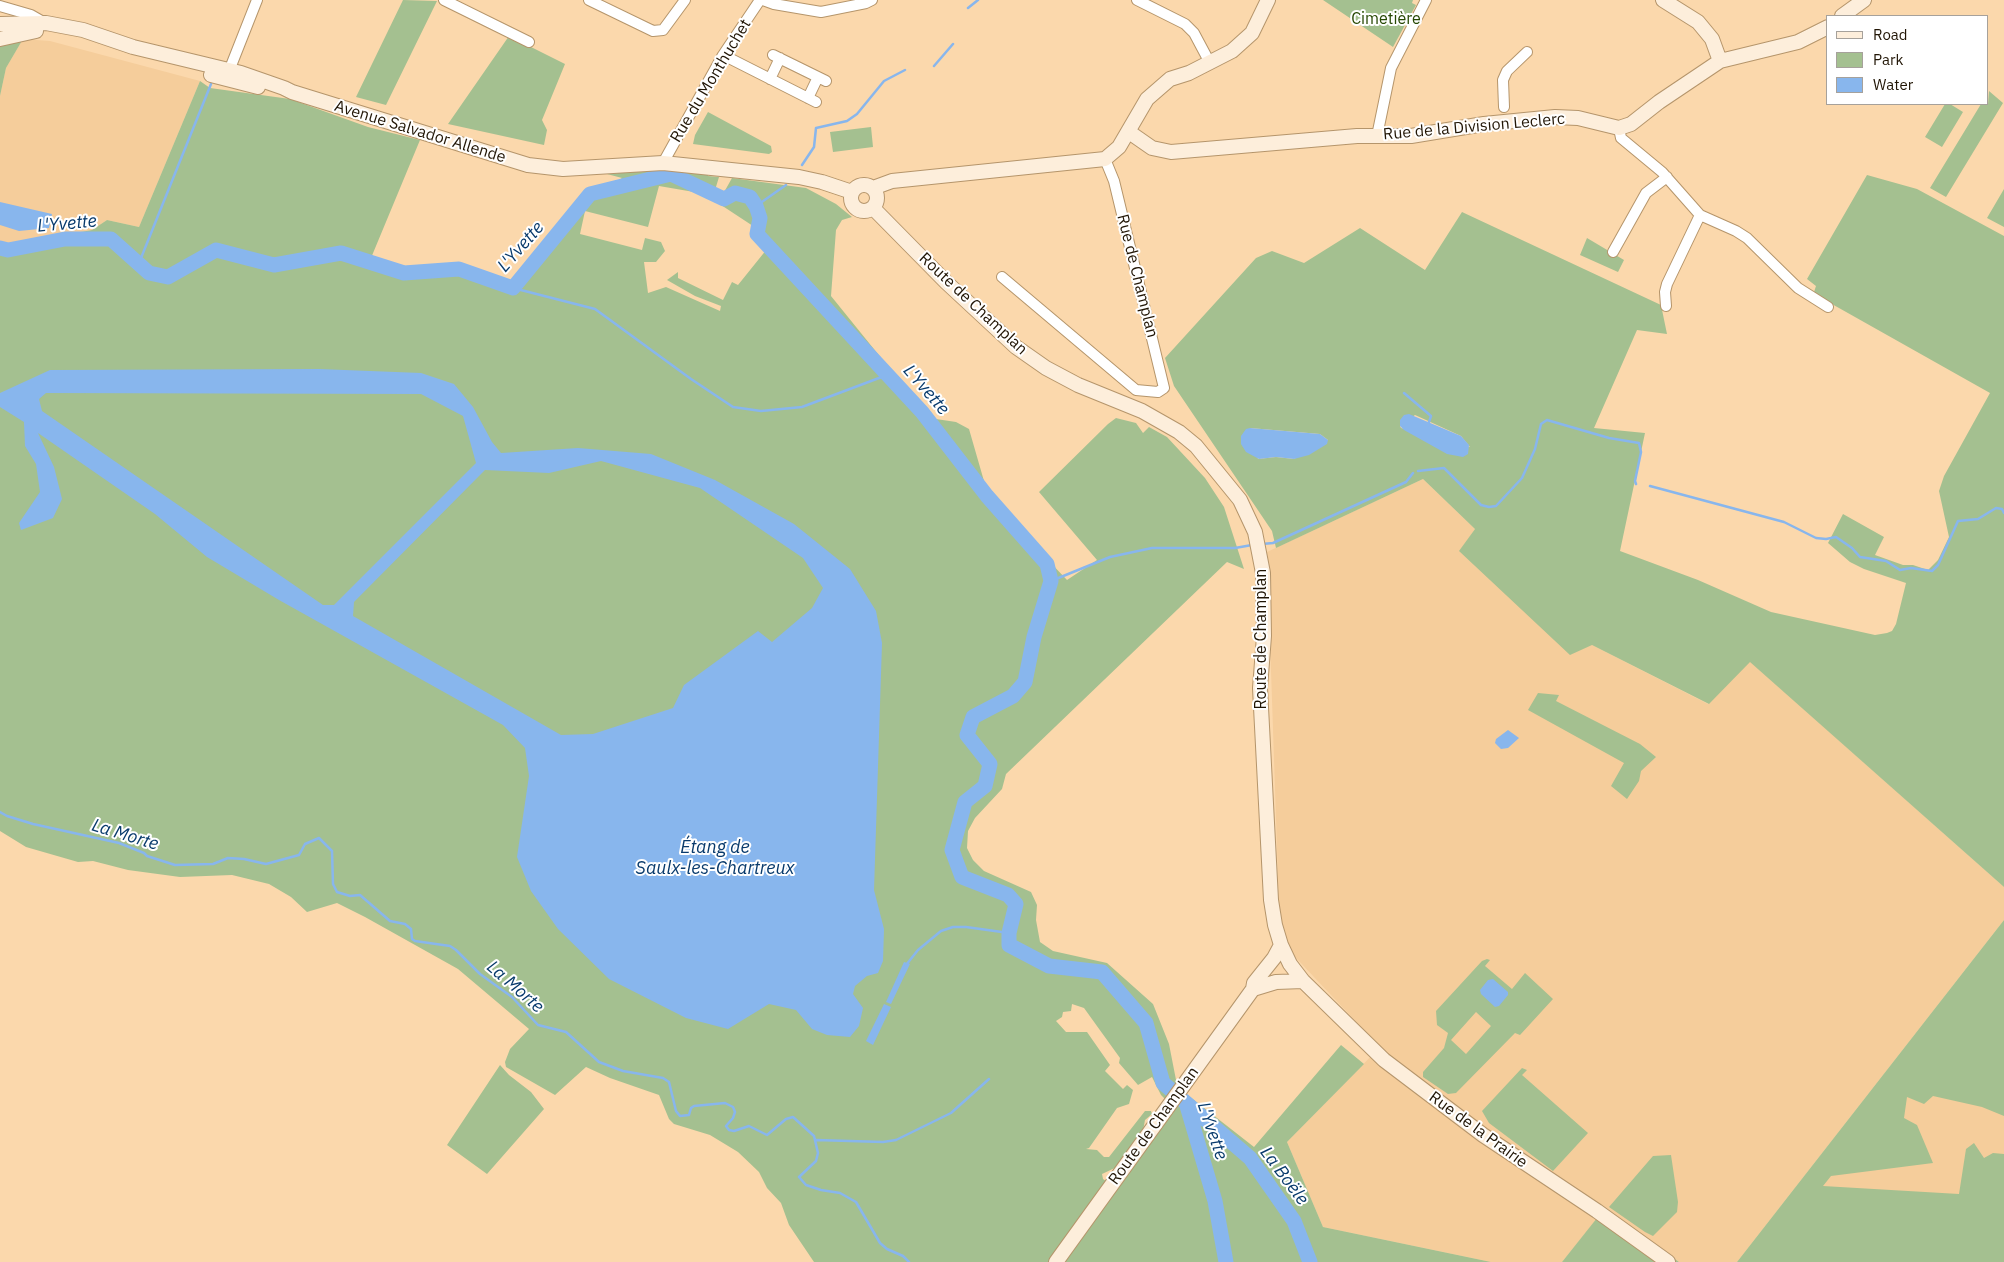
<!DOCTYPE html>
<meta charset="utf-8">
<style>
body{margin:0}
#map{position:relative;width:2004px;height:1262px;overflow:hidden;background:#fbd8ac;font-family:"IBM Plex Sans",sans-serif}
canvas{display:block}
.legend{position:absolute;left:1826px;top:15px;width:162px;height:90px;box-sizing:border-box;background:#fff;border:1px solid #a6a19b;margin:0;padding:6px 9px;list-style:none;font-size:15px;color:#211505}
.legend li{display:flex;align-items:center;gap:10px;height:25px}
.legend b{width:25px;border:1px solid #a6a19b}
</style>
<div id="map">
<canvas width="2004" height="1262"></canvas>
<ul class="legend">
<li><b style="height:6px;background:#fdeedb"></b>Road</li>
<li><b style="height:14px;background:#a4c090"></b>Park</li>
<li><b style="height:14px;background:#88b6ed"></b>Water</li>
</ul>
</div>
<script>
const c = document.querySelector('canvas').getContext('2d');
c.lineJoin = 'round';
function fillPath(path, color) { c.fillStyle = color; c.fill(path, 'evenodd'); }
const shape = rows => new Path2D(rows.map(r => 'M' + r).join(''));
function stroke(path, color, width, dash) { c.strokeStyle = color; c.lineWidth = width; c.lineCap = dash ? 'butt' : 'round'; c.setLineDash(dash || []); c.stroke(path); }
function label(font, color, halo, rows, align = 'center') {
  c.font = font + ' "IBM Plex Sans",sans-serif'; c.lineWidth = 4; c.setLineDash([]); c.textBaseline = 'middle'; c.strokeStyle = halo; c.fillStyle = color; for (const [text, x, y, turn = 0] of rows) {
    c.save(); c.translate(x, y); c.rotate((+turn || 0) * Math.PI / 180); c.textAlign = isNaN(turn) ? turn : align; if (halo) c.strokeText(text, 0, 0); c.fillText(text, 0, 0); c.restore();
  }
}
fillPath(shape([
 [23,39,50,41,200,81,139,227,107,220,92,230,8,245,0,244,0,96,6,68],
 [1423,479,1475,529,1460,551,1592,645,1708,704,1750,661,2004,887,2004,920,1737,1262,1679,1262,1606,1208,1562,1262,1491,1262,1323,1227,1287,1142,1380,1047,1297,959,1286,942,1279,907,1267,552],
 [2004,936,2004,1262,1753,1262]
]), '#f5cd9b');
fillPath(shape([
 [403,0,437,1,386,105,356,97],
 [1323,0,1413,0,1412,3,1416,5,1393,47],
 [509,36,565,64,542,120,547,130,544,145,448,124],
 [23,39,6,68,0,96,0,45],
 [200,81,210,88,290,99,368,127,420,140,371,258,403,269,458,265,512,284,541,245,580,202,622,178,607,174,670,169,708,174,708,176,719,177,712,200,694,192,659,186,648,227,585,211,580,234,642,250,645,238,661,242,665,251,656,262,644,262,648,293,666,287,720,311,721,306,695,296,667,280,678,272,678,278,723,300,732,282,738,285,771,244,753,226,718,203,732,178,806,188,836,204,852,217,842,220,836,230,831,296,920,406,936,419,956,422,969,429,986,488,1007,517,1067,580,1097,560,1039,492,1108,424,1116,418,1136,423,1143,433,1149,427,1167,437,1205,478,1224,507,1244,569,1227,562,1006,774,1002,789,975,818,968,831,967,848,973,860,984,871,1031,892,1037,905,1036,920,1040,942,1053,951,1107,963,1153,1004,1169,1044,1177,1085,1165,1099,1161,1095,1152,1077,1138,1085,1119,1063,1120,1058,1084,1008,1072,1004,1071,1011,1063,1012,1062,1017,1056,1021,1066,1032,1087,1032,1110,1065,1105,1071,1123,1089,1127,1085,1133,1090,1129,1104,1117,1108,1089,1148,1086,1149,1097,1150,1104,1157,1109,1157,1145,1111,1151,1111,1152,1114,1145,1120,1143,1131,1117,1167,1102,1174,1103,1179,1106,1181,1104,1186,1050,1262,814,1262,789,1225,781,1203,767,1188,759,1172,738,1152,710,1135,674,1124,669,1119,659,1095,610,1078,586,1067,555,1095,506,1067,505,1062,510,1049,529,1029,458,969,365,917,337,903,307,912,291,897,269,884,232,875,180,877,128,870,93,861,78,862,26,847,0,831,0,244,8,245,92,230,107,220,139,227],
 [1989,91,2003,103,1946,197,1930,188,1981,104,1988,104],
 [1945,104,1950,104,1963,112,1942,147,1925,137],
 [708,112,771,146,772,152,769,154,693,144,695,135],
 [871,127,873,147,833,152,830,132],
 [1867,175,1917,189,2004,236,2004,887,1750,662,1709,704,1592,645,1570,655,1459,551,1475,529,1423,479,1276,548,1272,531,1174,386,1165,358,1256,258,1272,251,1304,263,1360,228,1425,270,1462,212,1661,305,1667,334,1637,330,1594,428,1645,433,1620,551,1698,580,1771,612,1875,635,1887,633,1892,631,1896,624,1906,583,1864,569,1850,562,1828,543,1843,514,1884,537,1875,555,1903,565,1913,565,1928,570,1938,560,1949,537,1939,491,1944,476,1990,393,1823,299,1814,292,1816,286,1807,279],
 [1415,415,1461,436,1470,447,1401,428,1400,426],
 [1250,428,1320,434,1328,440,1294,459,1276,457,1258,459],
 [2004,189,2004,227,1987,218],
 [1587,238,1624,260,1618,272,1580,255],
 [1538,693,1559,695,1556,701,1640,744,1656,757,1641,771,1639,781,1627,799,1611,786,1624,763,1528,710],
 [2004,920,2004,1116,1982,1107,1933,1096,1924,1104,1907,1097,1904,1118,1917,1125,1933,1163,1831,1176,1823,1186,1959,1194,1966,1149,1974,1143,1984,1158,1993,1153,2004,1154,2004,1262,1737,1262],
 [1487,959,1490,960,1485,966,1512,989,1525,973,1553,999,1520,1035,1515,1033,1456,1093,1448,1094,1423,1077,1423,1072,1444,1048,1448,1033,1437,1025,1436,1011,1482,961],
 [1476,1012,1491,1026,1466,1054,1451,1040],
 [1341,1045,1364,1064,1287,1142,1323,1227,1491,1262,1063,1262,1185,1093,1254,1147],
 [500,1065,509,1075,531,1092,544,1109,487,1174,447,1145],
 [1522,1068,1527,1070,1522,1075,1588,1133,1553,1171,1489,1123,1482,1111],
 [1671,1155,1678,1202,1677,1212,1653,1236,1645,1232,1609,1207,1653,1156],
 [1605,1208,1679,1262,1562,1262]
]), '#a4c090');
fillPath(shape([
 [0,202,52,214,49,228,19,231,0,225],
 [319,369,421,373,454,384,473,407,492,442,501,453,578,448,651,454,715,480,794,524,850,569,876,611,882,643,874,890,884,929,883,961,878,973,867,976,855,986,853,994,863,1008,859,1026,850,1037,827,1035,812,1029,796,1010,769,1004,728,1029,686,1018,609,979,558,929,531,891,517,857,529,776,525,748,503,725,279,600,207,557,155,514,38,433,54,467,62,499,53,518,21,530,19,523,40,492,36,464,25,446,24,422,0,407,0,393,50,370],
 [46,393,421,394,463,416,476,463,334,605,323,605,42,411,39,399],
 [601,461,700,488,803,558,823,588,812,608,772,642,758,631,684,685,673,708,593,734,561,735,353,616,354,602,485,470,549,473],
 [1409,414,1461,436,1469,445,1468,454,1463,457,1447,454,1404,430,1400,426,1400,420,1404,415],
 [1250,428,1320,434,1328,440,1327,444,1309,455,1294,459,1276,457,1259,459,1246,452,1241,444,1241,436,1246,429],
 [1508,730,1519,738,1508,748,1501,749,1495,743,1496,739],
 [904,962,910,964,891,1004,886,1002],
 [1493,979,1508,992,1508,995,1499,1006,1495,1007,1481,994,1480,990,1488,980],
 [884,1004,891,1007,873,1045,866,1041]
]), '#88b6ed');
stroke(shape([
 [968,8,978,0],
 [934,66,953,44],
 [802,165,814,147,816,128,847,121,857,114,884,81,905,70],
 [756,206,786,185],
 [139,263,211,84],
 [513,288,595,309,691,379,733,407,761,411,802,407,887,375],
 [1404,393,1431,416,1428,425],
 [1418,471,1444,468,1481,505,1489,507,1496,506,1522,478,1535,449,1541,424,1547,420,1609,438,1639,443,1641,452,1635,481,1636,484],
 [1650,486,1784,522,1816,538,1826,539,1836,537,1852,548,1860,557,1886,561,1900,570,1911,568,1932,571,1938,565,1958,521,1978,519,1996,508,2002,509,2004,513],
 [1262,544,1273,543,1406,482,1413,473],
 [1051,581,1110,557,1152,548,1235,548,1252,545],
 [0,812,7,816,33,824,119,843,144,853,147,856,175,865,213,864,228,858,244,859,266,864,299,855,305,844,319,838,332,851,333,884,337,892,350,896,360,895,390,921,405,924,411,929,412,939,415,941,450,946,456,950,480,974,512,997,538,1025,566,1032,599,1062,623,1071,663,1078,669,1082,676,1111,680,1116,689,1115,691,1108,694,1106,725,1103,733,1107,735,1112,733,1118,726,1126,729,1130,734,1131,749,1126,767,1135,786,1119,793,1117,814,1136,818,1153,816,1161,799,1177,806,1185,821,1190,840,1193,856,1202,880,1243,887,1249,903,1256,909,1262],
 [906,965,918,950,941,931,953,927,966,927,1009,933],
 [816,1140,883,1142,896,1140,951,1113,989,1079]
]), '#88b6ed', 2.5);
stroke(shape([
 [0,248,8,250,65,239,111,239,149,273,168,277,216,250,274,265,341,253,404,273,459,269,513,288,590,194,671,174,724,199,735,193,750,197,756,206,760,218,757,234,922,412,987,496,1047,564,1051,581,1034,637,1025,682,1013,696,973,717,967,735,990,764,985,786,965,802,952,850,962,877,1008,895,1016,904,1009,933,1009,945,1049,966,1102,972,1146,1023,1163,1083,1250,1158,1294,1221,1310,1262],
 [1187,1106,1215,1201,1226,1262]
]), '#88b6ed', 15);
const street = shape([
 [444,0,529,42],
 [589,0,653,31,663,30,685,0],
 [763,0,774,4,821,12,866,3,872,0],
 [1137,0,1185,24,1194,33,1210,63],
 [0,6,31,15,45,23],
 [723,55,816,102],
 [773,55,826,81],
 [227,76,257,0],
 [770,79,780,58],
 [808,98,818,77],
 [1504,107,1503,80,1507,71,1527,52],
 [1619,128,1621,138,1662,172,1700,215,1736,231,1747,238,1798,288,1828,307],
 [1377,136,1391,68,1426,0],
 [663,163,723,55,760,0],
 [1613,252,1646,193,1667,177],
 [1002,277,1136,390,1158,392,1164,388,1114,181,1105,159],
 [1666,306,1665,292,1667,284,1700,215]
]);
const secondary = shape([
 [1663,0,1698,22,1712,39,1720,61],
 [1842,16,1864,0],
 [0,24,46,23,83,30,133,47,241,73,284,88,292,92,528,165,563,169,663,163,799,177,822,182,852,192],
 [0,39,36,31],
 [211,75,258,87],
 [1129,132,1152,148,1171,152,1357,136,1411,136,1484,124,1555,117,1578,118,1619,128,1631,124,1659,102,1720,61,1798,42,1828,27],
 '851 198a13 13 0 1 1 26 0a13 13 0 1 1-26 0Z',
 [873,188,892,181,1105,159,1119,147,1147,99,1170,79,1189,73,1232,51,1252,33,1268,0],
 [874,206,876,211,946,282,1016,347,1046,368,1078,385,1142,411,1179,432,1196,446,1240,500,1255,532,1263,573,1264,636,1260,688,1271,900,1275,925,1281,945,1290,964,1303,981,1384,1060,1483,1135,1597,1211,1668,1262],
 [1253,989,1276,982,1303,981],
 [1056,1262,1253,989,1254,983,1274,958,1281,945]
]);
stroke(street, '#b5956b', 12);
stroke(secondary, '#b5956b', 16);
stroke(street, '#fff', 10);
stroke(secondary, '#fdeedb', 14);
label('16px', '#264702', '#fff', [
 ["Cimetière",1386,19]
]);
label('16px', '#211505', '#fff', [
 ["Rue du Monthuchet",711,81,-59],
 ["Rue de la Division Leclerc",1474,127,-5],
 ["Avenue Salvador Allende",420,132,17],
 ["Rue de Champlan",1137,276,76],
 ["Route de Champlan",973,304,43],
 ["Route de Champlan",1261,639,-90],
 ["Route de Champlan",1154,1126,-54],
 ["Rue de la Prairie",1478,1130,36]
]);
label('italic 18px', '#083a6c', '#fff', [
 ["L'Yvette",67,224,-5],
 ["L'Yvette",521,247,-49],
 ["L'Yvette",926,390,49],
 ["La Morte",125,835,17],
 ["Étang de",715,848],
 ["Saulx-les-Chartreux",715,869],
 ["La Morte",515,987,41],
 ["L'Yvette",1212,1131,71],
 ["La Boële",1284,1176,53]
]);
</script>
